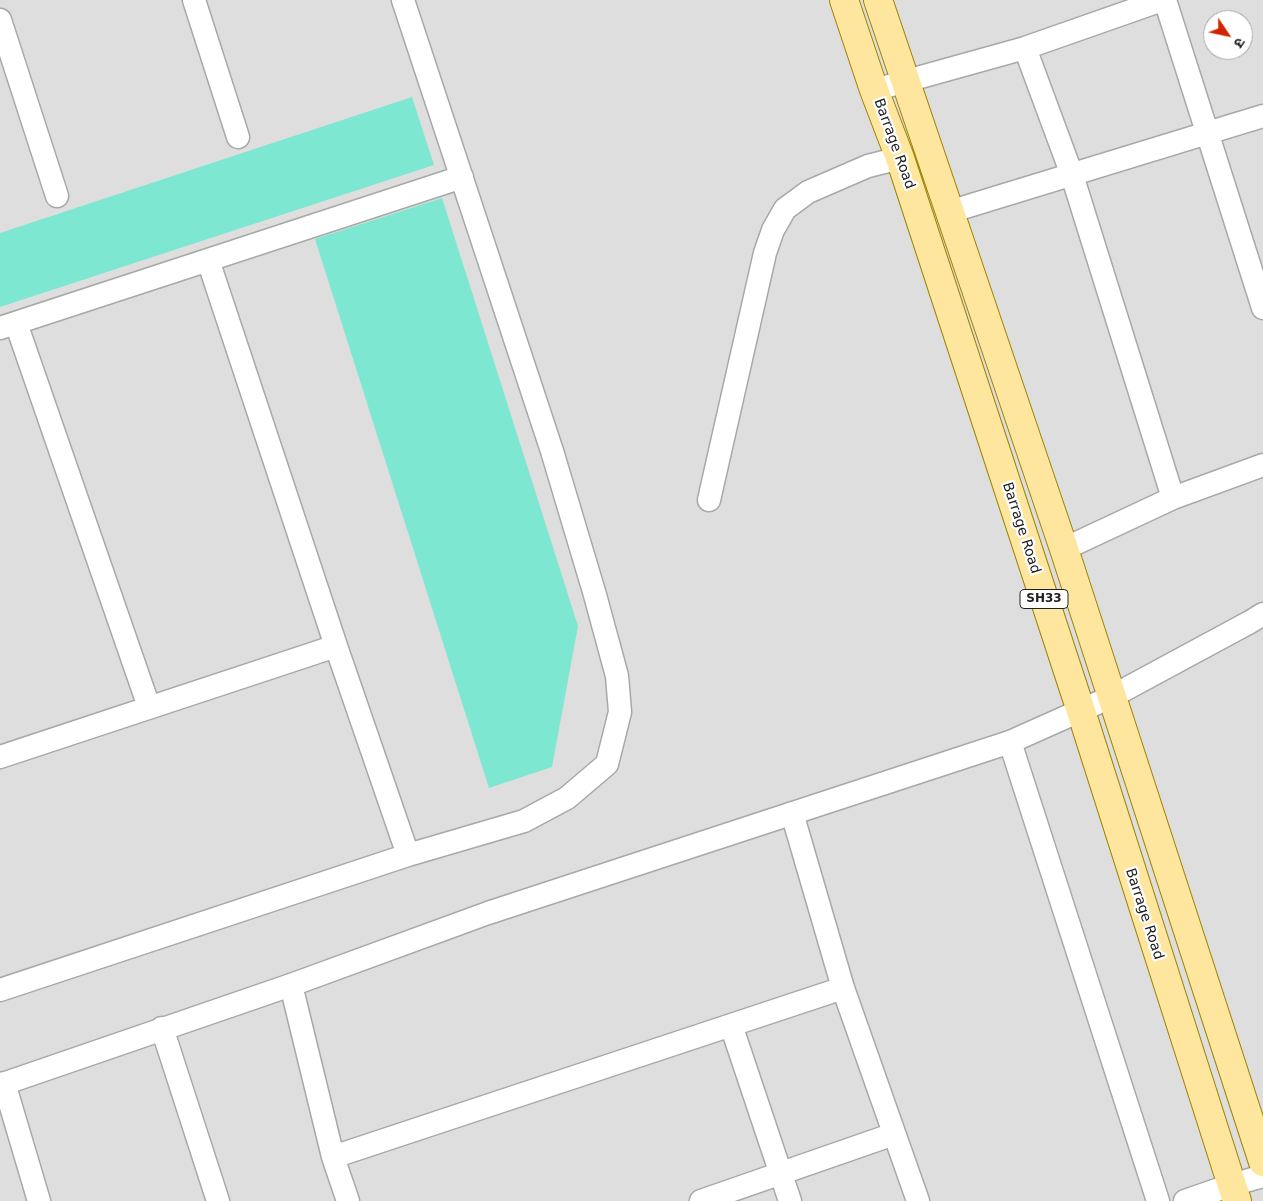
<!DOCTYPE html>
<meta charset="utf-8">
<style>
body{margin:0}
#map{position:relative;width:1263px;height:1201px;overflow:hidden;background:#f2f0e7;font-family:"DejaVu Sans","Noto Sans Devanagari",sans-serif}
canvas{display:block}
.north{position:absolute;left:1203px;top:10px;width:50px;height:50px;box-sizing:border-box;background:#fff;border:1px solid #a6a6a6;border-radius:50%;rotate:124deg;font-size:14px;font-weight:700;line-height:20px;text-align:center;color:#212121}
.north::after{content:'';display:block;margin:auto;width:18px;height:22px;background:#d12400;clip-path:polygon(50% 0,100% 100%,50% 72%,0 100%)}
</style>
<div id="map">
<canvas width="1263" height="1201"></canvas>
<div class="north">उ</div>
</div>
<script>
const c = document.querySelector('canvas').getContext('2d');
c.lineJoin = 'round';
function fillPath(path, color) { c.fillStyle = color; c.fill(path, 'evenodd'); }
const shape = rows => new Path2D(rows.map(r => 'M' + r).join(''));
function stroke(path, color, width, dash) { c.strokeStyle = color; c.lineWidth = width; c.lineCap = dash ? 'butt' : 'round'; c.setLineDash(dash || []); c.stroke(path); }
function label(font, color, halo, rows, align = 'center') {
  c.font = font + ' "DejaVu Sans",sans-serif'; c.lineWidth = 4.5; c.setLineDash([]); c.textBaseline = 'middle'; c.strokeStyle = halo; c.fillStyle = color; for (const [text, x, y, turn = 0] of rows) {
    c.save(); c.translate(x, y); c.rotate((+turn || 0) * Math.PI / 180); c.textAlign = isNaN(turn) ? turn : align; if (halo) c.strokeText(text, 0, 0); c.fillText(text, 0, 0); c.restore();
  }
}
fillPath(shape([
 [0,0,1263,0,1263,1201,0,1201],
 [1213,20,1243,20,1243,50,1213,50]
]), '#dfdede');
fillPath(shape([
 [412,97,434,165,0,307,0,233],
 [442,198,578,626,552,767,489,788,315,239]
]), '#7ee7d1');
const minor = shape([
 [194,0,238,137],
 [1165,0,1263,308],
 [0,20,57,196],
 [1025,48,1072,175,1173,498],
 [874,90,1025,48,1162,0],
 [949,212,1263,116],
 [208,260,336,646,408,855],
 [16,323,149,707],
 [0,328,462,177],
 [709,500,765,253,773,230,785,209,808,192,868,166,900,158],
 [1064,549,1173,498,1263,465],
 [1010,742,1158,1201],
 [0,757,336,646],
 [792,813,843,988,918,1201],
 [291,985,333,1157,348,1201],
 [0,990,408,855,524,821,567,798,607,764,620,712,617,676,595,595,552,451,403,0],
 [731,1025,790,1201],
 [162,1028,218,1201],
 [4,1083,39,1201],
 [0,1085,291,985,488,913,1010,742,1111,697,1250,622,1263,614],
 [333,1157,843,988],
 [701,1201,894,1134],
 [1185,1201,1231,1185,1263,1176]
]);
const primary = shape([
 [844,0,874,90,900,158,1081,711,1237,1201],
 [878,0,1064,549,1263,1162]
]);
stroke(minor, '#a8a8a8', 25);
stroke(primary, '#9d8400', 30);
stroke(minor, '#fff', 22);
stroke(primary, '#ffe69e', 28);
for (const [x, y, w] of [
 [1044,599,48]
]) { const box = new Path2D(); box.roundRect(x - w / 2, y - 9.5, w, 19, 4); c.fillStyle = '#fff'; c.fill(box); stroke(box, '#212121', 1); }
label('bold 12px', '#212121', null, [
 ["SH33",1044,599]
]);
label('14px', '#212121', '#fff', [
 ["Barrage Road",894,144,70],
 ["Barrage Road",1021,528,72],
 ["Barrage Road",1144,914,72]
]);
</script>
